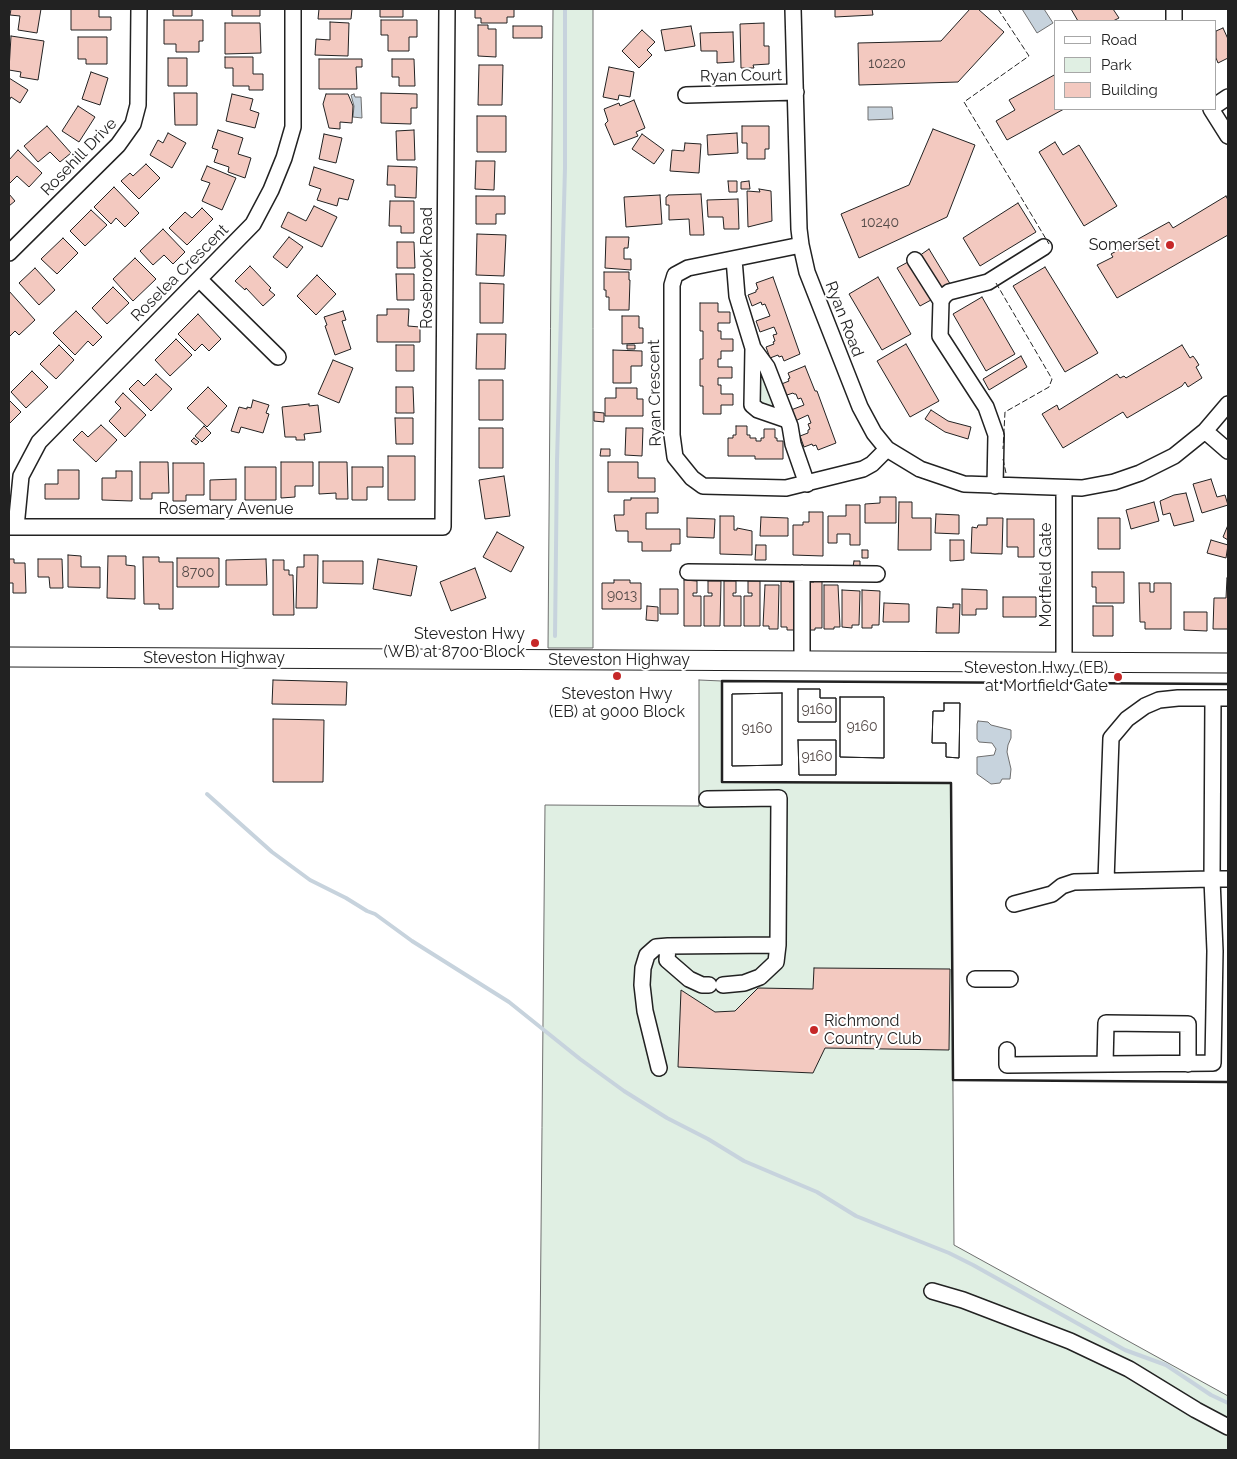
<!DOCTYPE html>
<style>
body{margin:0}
#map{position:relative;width:1237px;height:1459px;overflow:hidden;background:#fff;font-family:Raleway,sans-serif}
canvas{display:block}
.frame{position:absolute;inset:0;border:10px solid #222;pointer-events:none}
.legend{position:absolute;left:1054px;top:20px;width:162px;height:90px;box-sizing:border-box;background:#fff;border:1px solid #a7a7a7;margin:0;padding:6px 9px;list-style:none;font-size:15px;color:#222}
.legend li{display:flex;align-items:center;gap:10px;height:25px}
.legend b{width:25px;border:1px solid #a7a7a7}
</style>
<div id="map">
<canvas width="1237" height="1459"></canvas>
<div class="frame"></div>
<ul class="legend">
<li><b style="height:6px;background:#fff"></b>Road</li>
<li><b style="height:14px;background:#e0efe3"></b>Park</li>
<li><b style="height:14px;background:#f3c9c0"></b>Building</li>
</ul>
</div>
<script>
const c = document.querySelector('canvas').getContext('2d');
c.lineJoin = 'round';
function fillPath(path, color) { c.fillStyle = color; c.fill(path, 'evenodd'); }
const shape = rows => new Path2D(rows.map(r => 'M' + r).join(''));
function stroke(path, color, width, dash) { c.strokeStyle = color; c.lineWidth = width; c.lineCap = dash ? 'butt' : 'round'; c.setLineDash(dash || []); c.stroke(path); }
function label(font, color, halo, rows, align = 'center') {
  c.font = font + ' Raleway,sans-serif'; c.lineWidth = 4; c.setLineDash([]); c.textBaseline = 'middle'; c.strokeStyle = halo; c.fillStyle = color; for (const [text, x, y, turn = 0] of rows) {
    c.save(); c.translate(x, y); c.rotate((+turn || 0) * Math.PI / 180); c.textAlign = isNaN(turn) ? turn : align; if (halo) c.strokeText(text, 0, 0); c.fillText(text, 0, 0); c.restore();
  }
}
const green = shape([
 [553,9,593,9,593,648,548,648,553,9],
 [759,371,761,372,776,409,758,403,759,371],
 [699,680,722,681,722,782,951,783,954,1245,1228,1396,1228,1450,539,1450,545,805,699,806,699,680]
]);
fillPath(green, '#e0efe3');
stroke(green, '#6f6f6f', 1);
const water = shape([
 [1022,9,1044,9,1053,23,1037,33,1022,9],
 [354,94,355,97,361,97,362,118,353,117,354,106,351,95,354,94],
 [868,107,892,107,893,119,868,120,868,107],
 [978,721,988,722,991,725,1011,730,1011,738,1008,745,1007,752,1011,769,1010,779,1002,779,1000,783,991,784,977,774,977,757,994,755,996,749,992,743,979,742,977,739,977,724,978,721]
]);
fillPath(water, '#c7d3dd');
stroke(water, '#6f6f6f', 1);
stroke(shape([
 [555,636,557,461,565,168,565,9],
 [207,794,272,852,310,880,346,898,367,911,375,914,412,941,509,1002,580,1059,624,1091,667,1118,708,1139,744,1161,817,1192,856,1216,949,1253,973,1265,1125,1350,1166,1365,1211,1395,1228,1403]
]), '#c7d3dd', 4);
const building = shape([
 [11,9,41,9,37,33,18,30,20,16,10,15,11,9],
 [71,9,99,9,99,17,111,17,111,30,71,30,71,9],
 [173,9,192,9,192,16,173,16,173,9],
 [232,9,260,9,260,16,232,16,232,9],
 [319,9,352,9,351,19,318,19,319,9],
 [380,9,403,9,403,17,380,17,380,9],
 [475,9,514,9,514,17,507,17,507,23,481,23,481,18,475,18,475,9],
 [835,9,872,9,873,15,835,17,835,9],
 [970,9,978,9,1004,32,958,82,859,85,858,43,941,41,970,9],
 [1071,9,1113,9,1119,18,1113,21,1078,21,1071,9],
 [164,20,203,20,203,41,199,41,199,52,176,52,176,44,164,44,164,20],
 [381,20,417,20,417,37,409,37,409,51,388,51,388,35,381,35,381,20],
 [330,22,349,23,348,56,315,55,316,39,330,40,330,22],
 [225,23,260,23,261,53,225,54,225,23],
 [764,23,764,46,769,46,769,64,753,65,754,68,741,68,740,24,764,23],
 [478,25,488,25,488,29,496,29,496,57,478,56,478,25],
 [513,26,542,26,542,38,513,38,513,26],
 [691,26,695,46,665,51,661,30,691,26],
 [1223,28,1228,39,1228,58,1218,63,1216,58,1216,31,1223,28],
 [642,30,655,42,647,50,652,55,639,68,622,51,642,30],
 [733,32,734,62,717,63,717,51,701,51,700,33,733,32],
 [11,36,44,41,38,80,20,77,21,72,9,70,11,36],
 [78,37,107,37,107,64,86,64,86,59,78,59,78,37],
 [225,57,253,57,253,74,263,74,263,90,249,90,249,86,233,86,233,68,225,68,225,57],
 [168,58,187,58,187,86,168,86,168,58],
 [319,59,362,59,362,67,356,67,357,89,319,89,319,59],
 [392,59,414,59,415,86,399,86,399,77,392,77,392,59],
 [479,65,503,65,502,105,478,105,479,65],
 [609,67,634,72,630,97,619,95,618,100,603,97,609,67],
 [91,72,108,78,100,105,82,99,91,72],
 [1056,74,1056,109,1064,109,1007,140,996,121,1015,110,1009,100,1056,74],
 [9,78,28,90,20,103,11,97,9,101,9,78],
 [174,93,197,93,197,125,175,125,174,93],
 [381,93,417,94,417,108,411,108,411,124,381,123,381,93],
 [232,94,253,99,250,110,259,113,255,128,226,121,232,94],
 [326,94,348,94,353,106,352,123,340,122,340,129,329,128,323,104,326,94],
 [634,100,645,128,636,132,638,136,614,145,605,124,608,121,604,109,619,103,620,106,634,100],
 [78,106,95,117,79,142,62,131,78,106],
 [477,116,506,116,506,152,477,152,477,116],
 [47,126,71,153,60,162,50,152,38,162,24,146,47,126],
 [742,126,769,126,769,149,765,149,765,159,747,159,747,143,742,143,742,126],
 [933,129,975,145,947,217,859,258,841,214,909,185,933,129],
 [218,130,243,138,238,154,251,158,245,178,228,172,229,167,214,162,218,150,212,148,218,130],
 [414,130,415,160,397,160,396,131,414,130],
 [168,133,186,143,172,168,150,155,158,140,163,143,168,133],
 [737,133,738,153,708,155,707,135,737,133],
 [324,134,342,138,336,163,319,159,324,134],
 [642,134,664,150,654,164,632,149,642,134],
 [1055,142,1063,155,1079,145,1117,206,1084,226,1039,152,1055,142],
 [685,143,701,144,699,173,670,171,672,150,684,151,685,143],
 [18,150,42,173,29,187,17,176,10,183,9,182,9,160,18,150],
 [476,161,495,161,494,190,475,189,476,161],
 [146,164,160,178,139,199,121,181,130,173,133,176,146,164],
 [207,166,236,178,222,210,202,201,210,183,201,180,207,166],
 [388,166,417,167,416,198,395,197,395,185,387,185,388,166],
 [314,167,354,180,348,200,339,198,337,206,317,200,321,189,309,185,314,167],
 [728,181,737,181,737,192,729,192,728,181],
 [749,181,750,189,741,189,741,182,749,181],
 [114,187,139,213,125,227,116,218,111,224,94,207,114,187],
 [759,189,771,191,772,221,748,227,747,191,760,192,759,189],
 [9,194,15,201,9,206,9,194],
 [701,194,704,235,690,235,689,219,669,220,669,205,666,205,666,197,668,196,668,195,701,194],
 [660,195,662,224,626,227,624,197,660,195],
 [476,196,505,196,505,214,496,214,496,224,476,224,476,196],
 [1226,196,1228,200,1228,235,1117,298,1097,265,1113,257,1111,254,1169,222,1173,228,1226,196],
 [738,199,739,229,724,229,723,217,708,217,707,200,738,199],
 [390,201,414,201,414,233,401,233,401,226,389,226,390,201],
 [1018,203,1036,232,980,266,963,238,1018,203],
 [314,206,337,217,322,247,281,227,288,212,306,221,314,206],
 [202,208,213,219,187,245,169,228,185,212,192,218,202,208],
 [91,210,107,225,85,246,70,231,91,210],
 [163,229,185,252,173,264,164,255,153,265,140,251,163,229],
 [477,234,506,235,504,276,476,275,477,234],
 [289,237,303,247,287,268,273,257,289,237],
 [606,237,629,237,628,248,624,248,624,259,631,259,631,270,605,268,606,237],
 [63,238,78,253,57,274,41,259,63,238],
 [397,242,414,242,415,268,397,268,397,242],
 [929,249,952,287,941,293,919,256,929,249],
 [135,258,156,279,133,301,113,279,135,258],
 [908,262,931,300,920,306,897,268,908,262],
 [250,266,271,288,269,290,275,295,263,306,246,288,245,290,235,281,250,266],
 [1045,267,1098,353,1065,372,1013,286,1045,267],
 [35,268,55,290,39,305,19,283,35,268],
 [604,272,629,272,629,280,630,280,629,310,609,310,609,297,606,297,606,290,604,290,604,272],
 [396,274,414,274,414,300,397,300,396,274],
 [317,275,336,294,316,315,297,296,317,275],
 [773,277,800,354,784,361,782,356,779,357,778,355,770,358,766,347,774,344,773,342,775,341,773,335,777,334,774,327,760,332,756,321,770,316,765,304,762,305,761,302,752,306,748,295,756,292,756,290,758,289,756,283,773,277],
 [878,277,911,334,882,350,849,294,878,277],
 [480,283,504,284,503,323,480,323,480,283],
 [113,287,129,303,107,324,92,308,113,287],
 [9,291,35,320,19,335,15,331,9,337,9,291],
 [982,297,1015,354,986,371,953,314,982,297],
 [700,303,718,303,718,312,730,312,730,323,718,323,718,331,721,331,721,339,733,339,733,351,721,351,721,359,718,359,718,367,732,367,732,378,718,378,718,385,721,385,721,394,733,394,733,405,721,405,721,414,703,414,703,386,700,386,700,359,703,359,703,331,700,331,700,303],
 [387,309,409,309,408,326,420,327,420,342,377,342,377,315,387,315,387,309],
 [76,311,102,337,93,346,88,341,75,355,53,333,76,311],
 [343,311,346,320,342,321,351,349,335,355,325,326,327,325,324,317,343,311],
 [198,314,221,339,209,351,202,344,195,351,178,334,198,314],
 [622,316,639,316,639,328,643,328,643,343,622,344,622,316],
 [477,334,506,334,505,369,476,369,477,334],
 [176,339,192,355,170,376,155,360,176,339],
 [906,344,939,401,910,417,877,361,906,344],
 [59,345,74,360,56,379,40,364,59,345],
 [396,345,414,345,414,371,396,371,396,345],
 [627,345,635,345,635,349,627,349,627,345],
 [1182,345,1190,358,1193,356,1196,360,1199,365,1196,367,1202,378,1188,387,1185,382,1182,386,1127,418,1123,412,1063,448,1042,414,1057,405,1059,410,1117,374,1120,378,1124,376,1126,378,1182,345],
 [613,350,642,351,642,366,631,366,631,383,613,383,613,350],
 [1021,356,1027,367,989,390,983,379,1021,356],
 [333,360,353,368,339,403,318,394,333,360],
 [805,366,815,391,817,391,836,443,818,450,816,445,813,446,812,444,804,447,800,436,808,433,808,430,810,429,808,424,811,423,808,415,795,421,791,410,804,405,801,398,798,399,796,394,794,394,793,393,784,396,779,385,789,381,788,379,790,378,788,373,805,366],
 [32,371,48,387,26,408,11,392,32,371],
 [156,374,172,389,151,411,129,389,138,380,144,386,156,374],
 [479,380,503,380,503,420,479,420,479,380],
 [208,387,227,406,207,427,187,408,208,387],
 [396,387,413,387,414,413,396,413,396,387],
 [616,388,637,388,637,399,643,399,643,416,605,416,605,398,616,398,616,388],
 [123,393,146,415,125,437,109,421,121,408,115,402,123,393],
 [9,400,21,412,9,424,9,400],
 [253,400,269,405,266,413,269,414,263,433,241,427,239,433,231,431,239,407,247,409,247,407,251,408,253,400],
 [309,404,309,406,318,405,321,432,304,434,305,440,296,440,296,437,285,437,282,407,309,404],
 [931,410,948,421,971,427,968,439,945,432,925,419,931,410],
 [594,412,604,413,604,422,594,421,594,412],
 [395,418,413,418,413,444,396,444,395,418],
 [101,425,117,440,96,462,73,440,82,431,88,437,101,425],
 [204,426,211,433,202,442,195,436,204,426],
 [736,426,747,426,747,435,750,435,750,438,756,438,756,441,761,441,761,438,764,438,764,429,775,429,775,438,777,438,777,441,783,441,783,459,755,459,755,456,728,456,728,438,733,438,733,435,736,435,736,426],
 [479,428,503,428,503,468,479,468,479,428],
 [626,428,643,428,642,456,625,455,626,428],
 [194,438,199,442,196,445,191,441,194,438],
 [601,449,610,449,610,456,600,456,601,449],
 [388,456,415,456,415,500,388,500,388,456],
 [140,462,168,462,169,493,152,493,152,499,140,499,140,462],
 [281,462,313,462,313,486,295,486,295,497,281,498,281,462],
 [319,462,347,462,348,499,336,499,336,493,319,494,319,462],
 [608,462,638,462,638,478,655,478,655,492,608,492,608,462],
 [173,463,204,463,204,495,186,495,186,501,173,501,173,463],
 [245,467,276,467,276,500,245,500,245,467],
 [352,467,383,467,383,487,367,487,367,500,352,500,352,467],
 [58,470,79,470,79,499,45,499,45,484,58,484,58,470],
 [116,471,132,471,132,501,102,500,102,478,116,478,116,471],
 [504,476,510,516,485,519,479,480,504,476],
 [236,479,236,500,210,500,210,480,236,479],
 [1211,479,1217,497,1225,495,1228,505,1202,513,1193,484,1211,479],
 [1186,493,1194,521,1174,526,1170,513,1163,515,1160,501,1174,495,1186,493],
 [880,497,896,497,896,523,865,523,865,504,880,503,880,497],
 [631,498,658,498,658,513,646,513,646,529,680,529,680,544,671,544,671,551,642,551,642,542,628,542,628,531,616,531,614,515,624,515,624,500,631,500,631,498],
 [899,502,912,502,912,518,931,518,931,550,898,550,899,502],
 [1154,502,1159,521,1131,529,1126,510,1154,502],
 [846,505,860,505,860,545,850,545,850,534,837,534,837,543,828,543,828,516,846,516,846,505],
 [809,512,823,512,823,556,793,555,793,525,803,525,803,522,809,522,809,512],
 [936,514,959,515,959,534,935,533,936,514],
 [720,516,734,516,734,530,737,530,737,528,752,531,752,555,720,554,720,516],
 [761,517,788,518,788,536,760,536,761,517],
 [687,518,715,519,714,538,687,537,687,518],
 [987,518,1003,518,1002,554,971,553,972,527,977,528,978,525,987,525,987,518],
 [1098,518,1120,518,1120,549,1098,549,1098,518],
 [1007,519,1034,519,1034,557,1018,557,1018,547,1007,547,1007,519],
 [1228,525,1228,540,1223,537,1228,525],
 [497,532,524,547,511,572,483,557,497,532],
 [950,540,964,540,964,560,950,561,950,540],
 [1211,540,1228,545,1226,558,1207,553,1211,540],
 [756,545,766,545,766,560,755,560,756,545],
 [862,550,868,550,868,558,862,558,862,550],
 [68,555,81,556,81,567,100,567,100,588,68,587,68,555],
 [304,555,318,555,317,608,296,608,297,567,304,567,304,555],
 [108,556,126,556,126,565,135,566,135,599,107,598,108,556],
 [143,557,159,557,159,562,173,562,173,609,159,609,159,604,144,604,143,557],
 [177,558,219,558,219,587,177,587,177,558],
 [9,559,14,559,14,563,25,563,26,593,13,593,13,583,9,583,9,559],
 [38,559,62,559,63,588,50,588,49,577,38,577,38,559],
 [266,559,267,585,226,585,226,560,266,559],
 [378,559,417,566,411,596,373,589,378,559],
 [273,560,284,560,284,570,289,570,289,575,293,575,294,615,273,615,273,560],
 [323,561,363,561,363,584,323,583,323,561],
 [854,561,860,561,860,567,853,567,854,561],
 [475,568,486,598,451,611,440,582,475,568],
 [1092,572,1124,572,1124,603,1096,603,1096,587,1092,587,1092,572],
 [1227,578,1228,578,1228,629,1213,629,1214,598,1226,598,1227,578],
 [614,580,630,580,630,583,641,583,641,609,602,609,602,583,614,583,614,580],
 [684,580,697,581,697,593,693,593,693,596,701,596,701,626,684,626,684,580],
 [781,580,789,580,789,582,793,582,796,584,796,630,787,630,787,627,781,627,781,580],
 [814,580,822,580,822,628,815,628,815,630,807,630,807,584,810,582,814,582,814,580],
 [708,581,721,581,720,626,704,626,704,596,712,596,712,593,708,593,708,581],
 [724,581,736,581,736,593,733,593,733,596,741,596,741,626,724,626,724,581],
 [748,581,760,581,760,626,744,626,744,596,752,596,752,593,748,593,748,581],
 [1139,583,1150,583,1150,592,1154,592,1154,583,1171,583,1171,629,1145,629,1145,622,1140,622,1139,583],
 [765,585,779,585,778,629,769,629,769,626,763,626,765,585],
 [824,585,838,585,840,627,834,627,834,629,824,629,824,585],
 [660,589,678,589,678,614,660,614,660,589],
 [962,589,987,590,987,609,976,609,976,615,962,615,962,589],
 [842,590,860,591,859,625,852,625,852,628,842,627,842,590],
 [862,590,880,591,879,625,872,625,872,628,862,628,862,590],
 [1003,597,1036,597,1036,617,1003,617,1003,597],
 [884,603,909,604,909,622,883,622,884,603],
 [953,604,960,604,959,633,936,633,937,607,953,608,953,604],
 [647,606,658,607,658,621,646,620,647,606],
 [1093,606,1113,606,1113,636,1093,636,1093,606],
 [1184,612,1207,612,1207,631,1184,630,1184,612],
 [273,680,347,682,346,705,272,704,273,680],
 [798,689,820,689,820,698,836,698,836,722,798,722,798,689],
 [798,689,820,689,820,698,836,698,836,722,798,722,798,689],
 [782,693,782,765,732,766,732,694,782,693],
 [782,693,782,765,732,766,732,694,782,693],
 [840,697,884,697,884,758,840,757,840,697],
 [840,697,884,697,884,758,840,757,840,697],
 [944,703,960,703,959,758,946,757,946,743,932,743,933,711,944,711,944,703],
 [944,703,960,703,959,758,946,757,946,743,932,743,933,711,944,711,944,703],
 [273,719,324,720,323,782,273,782,273,719],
 [798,740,836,740,836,775,799,775,798,740],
 [798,740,836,740,836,775,799,775,798,740],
 [814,968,950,969,949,1050,825,1048,813,1073,678,1067,681,990,715,1012,735,1011,758,988,813,989,814,968]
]);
fillPath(building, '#f3c9c0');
stroke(building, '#222', 1);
const minor = shape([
 [793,9,799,229,801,245,807,272,860,407,874,433,887,449,920,469,964,484,1082,488,1114,482,1140,473,1174,456,1205,431,1228,404],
 [1174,9,1174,21],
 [686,95,796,92],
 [1216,105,1228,97],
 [1211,109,1228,136],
 [801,245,688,268,675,275,672,285,672,435,675,457,692,478,703,486,786,488,863,469,872,464,887,449],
 [9,253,118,145,133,124,138,105,139,9],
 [734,259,737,296,753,348,767,367,790,426,793,444,807,484],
 [915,260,941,301,940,336,986,407,996,435,995,486],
 [199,279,278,357],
 [941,301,944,296,949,292,988,282,1044,247],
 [753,348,752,405,758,410,787,420],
 [1205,431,1228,451],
 [1064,488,1064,662],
 [9,527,443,527,447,9],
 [16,527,21,476,39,442,253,224,271,190,284,158,293,127,293,9],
 [688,572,877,574],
 [802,573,802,660],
 [707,799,779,798,778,945,668,946,667,960,689,979,702,985,709,985],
 [1106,881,1111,738,1127,719,1145,706,1159,700,1178,698,1213,698],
 [1014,904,1052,894,1062,886,1074,882,1212,879,1213,698,1228,698],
 [975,979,1010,979],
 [723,985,744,983,760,977,776,962,778,945],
 [1007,1050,1007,1065,1213,1063,1215,951,1212,879,1228,879],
 [1105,1064,1106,1023,1188,1024,1188,1064],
 [659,1068,645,1011,642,985,643,968,647,955,656,947,668,946],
 [932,1291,963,1300,1070,1341,1129,1369,1196,1410,1228,1427]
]);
const major = shape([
 [9,657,1228,663]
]);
stroke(minor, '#222', 18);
stroke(major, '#222', 21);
stroke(minor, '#fff', 15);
stroke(major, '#fff', 19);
stroke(shape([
 [998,9,1029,56,964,102,1049,244],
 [996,283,1052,379,1049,387,1005,412,1003,449],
 [1003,459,1006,473]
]), '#222', 1, [6, 2.5]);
stroke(shape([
 [1228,684,722,681,722,782,951,783,953,1080,1228,1082]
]), '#222', 2.5);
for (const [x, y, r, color] of [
 [1170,245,5,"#c62828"],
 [535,643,5,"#c62828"],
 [617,676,5,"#c62828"],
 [1118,677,5,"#c62828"],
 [814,1030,5,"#c62828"]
]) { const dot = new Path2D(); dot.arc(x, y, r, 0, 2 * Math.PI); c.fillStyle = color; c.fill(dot); stroke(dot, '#fff', 2); }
label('14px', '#564c4a', null, [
 ["10220",887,64],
 ["10240",880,223],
 ["8700",198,573],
 ["9013",622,596],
 ["9160",817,710],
 ["9160",862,727],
 ["9160",757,729],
 ["9160",817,757]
]);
label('16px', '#222', '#fff', [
 ["Ryan Court",741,76,-1],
 ["Rosehill Drive",79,157,-46],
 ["Rosebrook Road",427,268,-90],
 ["Roselea Crescent",180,273,-45],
 ["Ryan Road",844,319,69],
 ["Ryan Crescent",655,393,-91],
 ["Rosemary Avenue",226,509],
 ["Mortfield Gate",1046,575,-90],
 ["Steveston Highway",214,658],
 ["Steveston Highway",619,660]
]);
label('16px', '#222', '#fff', [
 ["Somerset",1160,245],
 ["Steveston Hwy",525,634],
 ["(WB) at 8700 Block",525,652],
 ["Steveston Hwy (EB)",1108,668],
 ["at Mortfield Gate",1108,686],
 ["Steveston Hwy",617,694,"center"],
 ["(EB) at 9000 Block",617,712,"center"],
 ["Richmond",824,1021,"left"],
 ["Country Club",824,1039,"left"]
], 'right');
</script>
